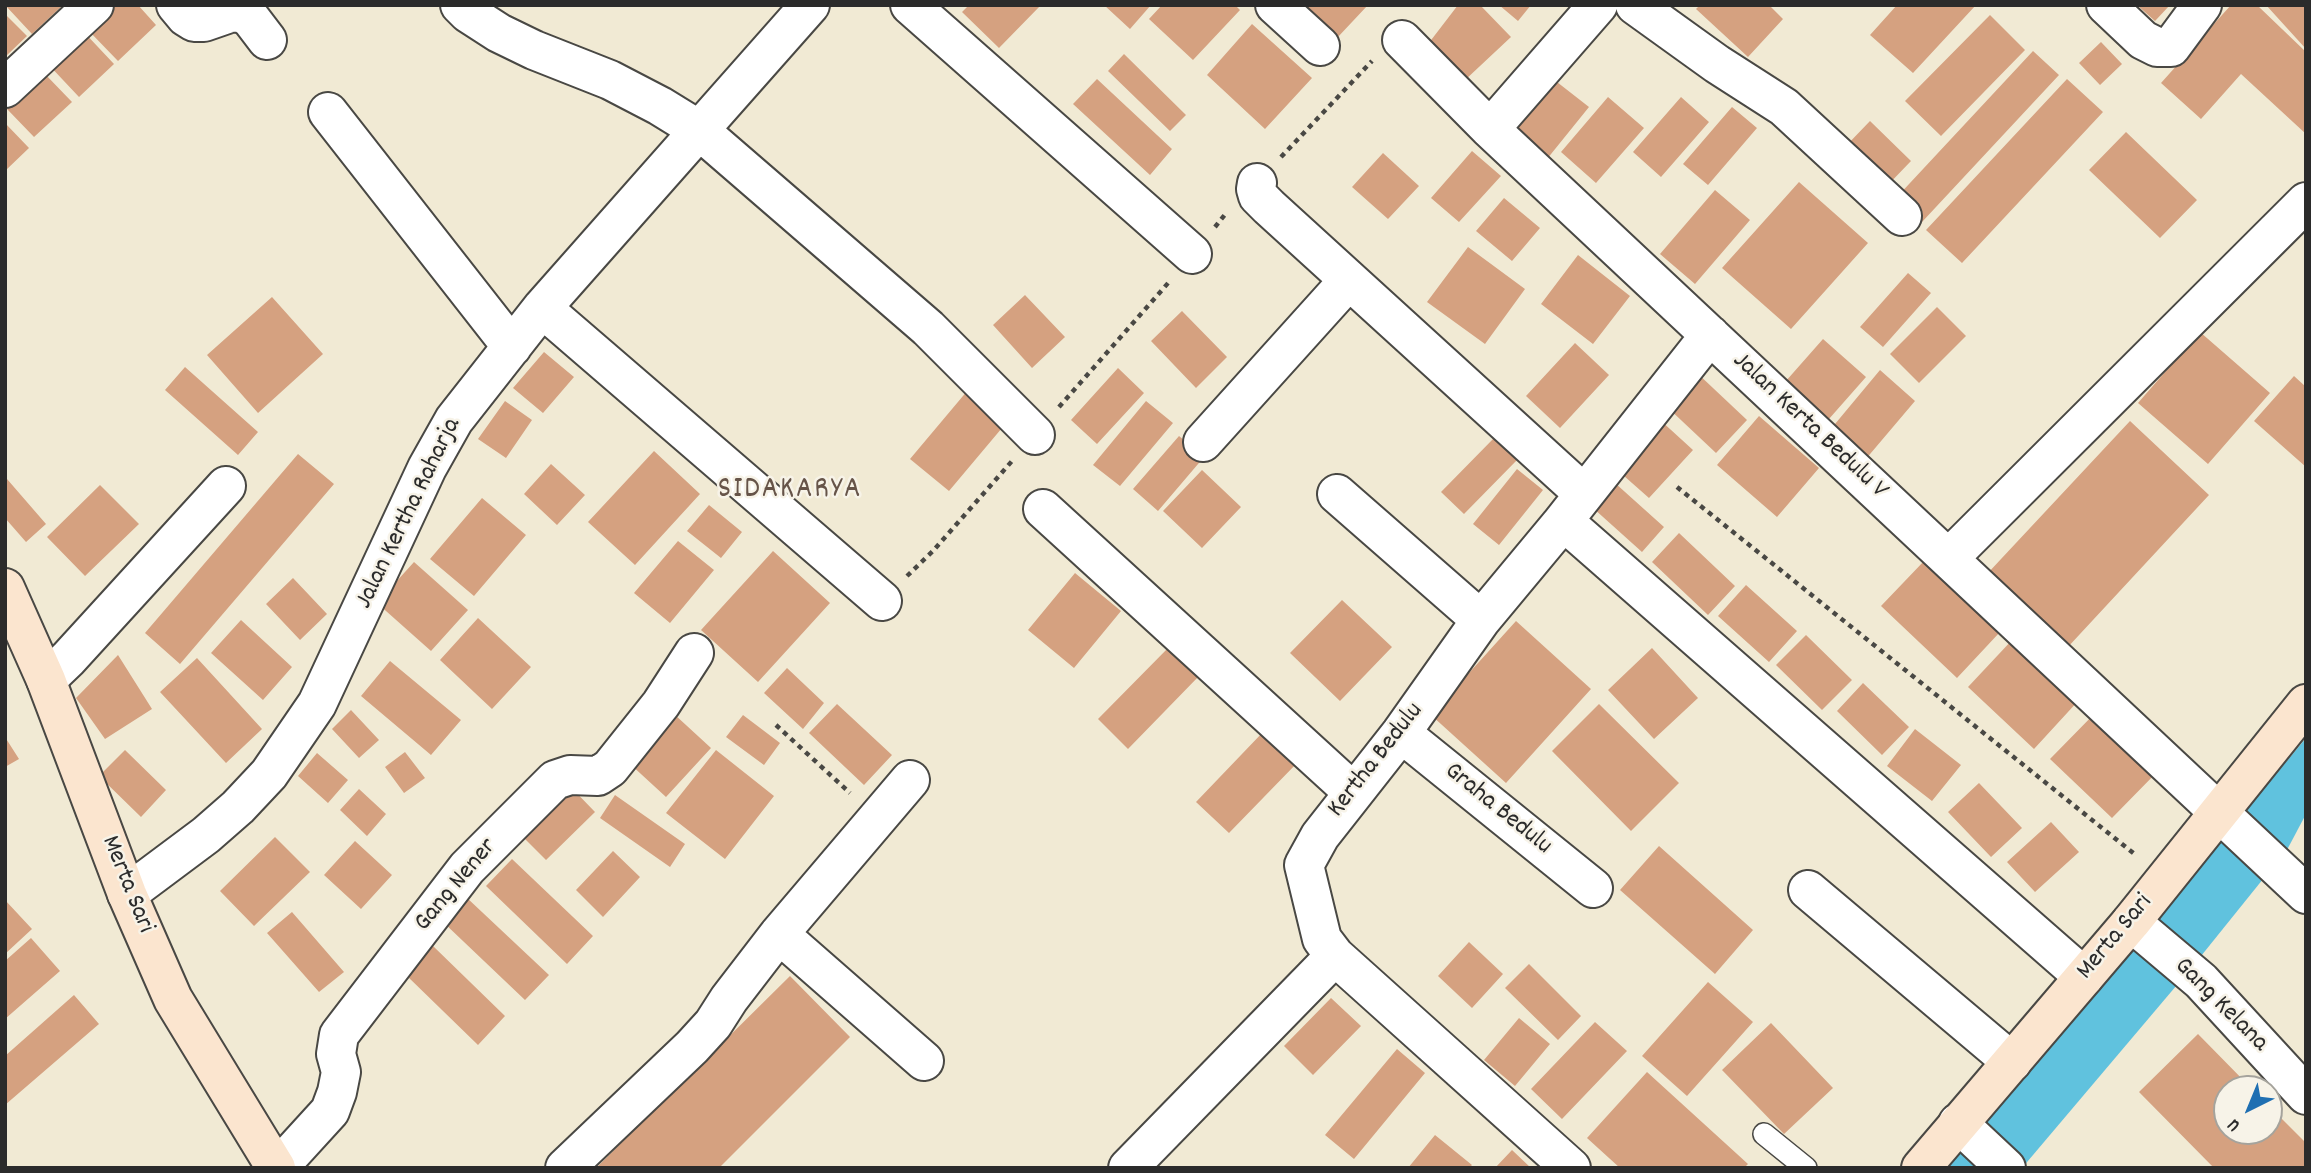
<!DOCTYPE html>
<style>
body{margin:0}
#map{position:relative;width:2311px;height:1173px;overflow:hidden;background:#f1ead4;font-family:Dekko,sans-serif}
canvas{display:block}
.frame{position:absolute;inset:0;border:7px solid #2b2b2b;pointer-events:none}
.north{position:absolute;left:2213px;top:1075px;width:70px;height:70px;box-sizing:border-box;background:#f7f3e8;border:2px solid #a5a39c;border-radius:50%;rotate:223deg;font-size:19px;font-weight:700;line-height:28px;text-align:center;color:#2b2b2b}
.north::after{content:'';display:block;margin:auto;width:24px;height:32px;background:#1f6fb2;clip-path:polygon(50% 0,100% 100%,50% 72%,0 100%)}
</style>
<div id="map">
<canvas width="2311" height="1173"></canvas>
<div class="frame"></div>
<div class="north">U</div>
</div>
<script>
const c = document.querySelector('canvas').getContext('2d');
c.lineJoin = 'round';
function fillPath(path, color) { c.fillStyle = color; c.fill(path, 'evenodd'); }
const shape = rows => new Path2D(rows.map(r => 'M' + r).join(''));
function stroke(path, color, width, dash) { c.strokeStyle = color; c.lineWidth = width; c.lineCap = dash ? 'butt' : 'round'; c.setLineDash(dash || []); c.stroke(path); }
function label(font, color, halo, rows, align = 'center') {
  c.font = font + ' Dekko,sans-serif'; c.lineWidth = 5; c.setLineDash([]); c.textBaseline = 'middle'; c.strokeStyle = halo; c.fillStyle = color; for (const [text, x, y, turn = 0] of rows) {
    c.save(); c.translate(x, y); c.rotate((+turn || 0) * Math.PI / 180); c.textAlign = isNaN(turn) ? turn : align; if (halo) c.strokeText(text, 0, 0); c.fillText(text, 0, 0); c.restore();
  }
}
fillPath(shape([
 [2306,738,2306,814,2288,848,2193,966,2022,1168,1947,1168]
]), '#60c2de');
fillPath(shape([
 [5,5,63,5,32,34],
 [111,5,138,5,156,25,118,61,87,29],
 [969,5,1041,5,999,48,962,12],
 [1104,5,1151,5,1130,29],
 [1162,5,1235,5,1240,10,1193,60,1149,19],
 [1304,5,1368,5,1337,38],
 [1458,5,1480,5,1511,37,1464,81,1425,48],
 [1499,5,1531,5,1518,21],
 [1700,5,1769,5,1783,19,1748,57,1696,9],
 [1897,5,1976,5,1913,73,1870,35],
 [2137,5,2170,5,2155,21],
 [2231,5,2258,6,2306,52,2306,134,2241,74,2201,119,2161,83],
 [2266,5,2306,5,2306,49],
 [5,14,27,36,5,57],
 [1990,15,2025,50,1941,136,1905,101],
 [1252,24,1312,78,1265,129,1207,75],
 [82,30,114,64,79,97,47,63],
 [2101,42,2122,64,2100,85,2079,63],
 [2033,51,2059,75,1922,222,1896,198],
 [1124,54,1186,115,1170,131,1108,71],
 [44,73,72,102,34,137,7,109],
 [1548,75,1589,107,1547,159,1506,126],
 [1097,79,1172,149,1150,175,1073,104],
 [2067,79,2103,112,1962,263,1926,230],
 [1608,97,1644,128,1596,183,1561,152],
 [1681,97,1709,122,1661,177,1633,152],
 [1732,107,1757,128,1708,185,1683,164],
 [1870,121,1911,161,1885,188,1844,148],
 [5,123,29,148,5,171],
 [2126,132,2197,200,2160,238,2089,170],
 [1472,151,1501,176,1459,222,1431,198],
 [1383,153,1419,186,1388,219,1352,187],
 [1799,182,1868,243,1791,329,1722,268],
 [1715,190,1750,220,1695,284,1660,254],
 [1504,198,1540,228,1512,261,1476,231],
 [1468,247,1525,289,1485,344,1427,302],
 [1578,255,1630,296,1593,344,1541,304],
 [1908,273,1931,293,1883,347,1860,327],
 [1025,295,1065,337,1032,368,993,325],
 [272,297,323,354,258,413,207,355],
 [1937,307,1966,336,1919,383,1890,354],
 [1182,311,1227,357,1196,388,1151,341],
 [2200,332,2270,393,2208,464,2138,403],
 [1823,339,1866,377,1821,428,1778,390],
 [1575,343,1609,375,1560,428,1526,396],
 [544,352,574,377,543,413,513,388],
 [185,367,258,432,238,455,165,390],
 [1118,368,1144,393,1097,444,1071,420],
 [1880,370,1915,401,1865,460,1830,430],
 [1696,372,1747,420,1716,453,1665,405],
 [2294,376,2306,387,2306,467,2254,421],
 [968,390,1007,422,949,491,910,459],
 [505,401,532,420,506,458,478,439],
 [1146,401,1173,423,1120,486,1093,465],
 [1759,416,1819,468,1777,517,1717,465],
 [1659,419,1693,450,1649,498,1615,468],
 [2130,421,2209,495,2067,648,1987,574],
 [1179,436,1204,457,1158,511,1133,489],
 [1494,438,1517,460,1464,514,1441,492],
 [654,451,700,494,635,565,588,522],
 [298,454,334,484,180,664,145,633],
 [551,464,585,495,557,525,524,494],
 [1517,469,1543,490,1499,545,1473,524],
 [1202,470,1241,507,1202,548,1163,511],
 [7,479,46,524,26,542,5,518,5,480],
 [1615,483,1664,527,1642,552,1593,508],
 [100,485,139,524,85,576,47,537],
 [482,498,526,535,474,596,430,559],
 [709,505,742,532,721,558,687,531],
 [1679,533,1735,586,1708,615,1652,562],
 [678,541,714,570,670,623,634,593],
 [773,551,830,603,758,682,701,630],
 [1925,560,2000,632,1957,678,1881,606],
 [414,562,468,610,431,651,377,603],
 [1075,573,1121,611,1074,668,1028,630],
 [293,578,327,614,300,640,266,604],
 [1746,585,1797,631,1769,662,1718,616],
 [1342,600,1392,647,1340,701,1290,653],
 [478,618,531,667,492,709,440,660],
 [241,620,292,667,263,700,211,653],
 [1516,621,1591,689,1506,783,1431,715],
 [1806,635,1852,680,1822,710,1776,665],
 [2013,639,2079,700,2034,749,1968,687],
 [1170,646,1200,675,1128,749,1098,719],
 [1652,648,1698,698,1654,739,1608,690],
 [118,655,152,709,105,739,76,698],
 [197,658,262,729,226,763,160,692],
 [390,661,461,720,431,755,361,696],
 [787,668,824,703,803,729,764,693],
 [1863,683,1909,727,1882,755,1837,711],
 [837,704,892,755,864,785,809,733],
 [1599,704,1679,783,1631,831,1552,751],
 [2099,709,2160,769,2112,818,2050,759],
 [351,710,379,740,359,758,332,729],
 [674,714,711,748,666,797,629,763],
 [743,715,780,743,764,765,726,737],
 [1915,729,1961,765,1932,801,1887,766],
 [1264,731,1298,762,1229,833,1196,802],
 [5,737,19,759,5,767],
 [125,750,166,790,141,817,99,776],
 [716,750,774,796,725,859,666,813],
 [405,752,425,778,404,793,385,767],
 [317,753,348,780,328,803,298,776],
 [565,781,595,812,546,860,516,830],
 [1979,783,2022,828,1991,857,1948,812],
 [359,789,386,814,367,836,340,810],
 [615,795,685,844,670,867,600,818],
 [2051,822,2079,852,2035,892,2007,862],
 [275,837,310,872,254,926,220,891],
 [355,841,392,875,361,909,324,875],
 [1659,846,1753,930,1715,974,1620,890],
 [613,851,640,877,603,917,576,890],
 [512,859,593,936,567,964,486,886],
 [466,897,549,975,525,1000,443,922],
 [5,900,32,929,5,954],
 [292,912,344,972,319,992,267,933],
 [31,938,60,971,5,1019,5,961],
 [1469,942,1503,974,1472,1008,1438,976],
 [433,946,505,1016,478,1045,406,975],
 [1529,964,1581,1016,1558,1040,1505,988],
 [790,976,850,1037,719,1168,596,1168],
 [1708,982,1753,1022,1687,1096,1642,1056],
 [74,995,99,1024,5,1105,5,1056],
 [1331,998,1361,1026,1313,1075,1284,1046],
 [1519,1018,1550,1044,1515,1086,1484,1060],
 [1595,1022,1627,1051,1562,1119,1531,1089],
 [1771,1023,1833,1088,1784,1134,1722,1070],
 [2198,1034,2252,1089,2227,1089,2227,1131,2269,1131,2269,1106,2306,1143,2306,1168,2214,1168,2139,1092],
 [1397,1049,1425,1073,1354,1159,1325,1135],
 [1647,1072,1748,1164,1744,1168,1620,1168,1587,1138],
 [1435,1135,1472,1165,1469,1168,1408,1168],
 [1512,1150,1531,1168,1495,1168]
]), '#d5a180');
const lane = shape([
 [1764,1134,1806,1168]
]);
const street = shape([
 [176,5,186,17,194,22,204,22,230,13,241,12,251,19,267,40],
 [460,5,468,13,499,33,534,50,610,80,660,106,699,130,928,328,1035,435],
 [910,5,1192,254],
 [1275,5,1320,46],
 [1635,5,1717,64,1784,107,1902,216],
 [2106,5,2143,40,2157,47,2171,47,2202,5],
 [1402,40,1490,129,2306,894],
 [5,88,94,5],
 [328,112,512,347],
 [1490,129,1598,5],
 [1257,183,1256,189,1258,196,1269,207,1583,493],
 [542,308,882,601],
 [1203,442,1349,280],
 [1337,494,1481,620],
 [1043,509,1353,792],
 [1577,533,2084,977],
 [1949,558,2306,202],
 [46,680,68,659,226,486],
 [1401,733,1593,888],
 [1808,890,2012,1062],
 [127,894,206,835,238,807,269,774,317,704,427,468,454,420,542,308,810,5],
 [2131,922,2201,981,2306,1095],
 [779,934,924,1061],
 [1958,1123,2006,1168],
 [278,1168,330,1111,337,1092,341,1072,336,1054,339,1035,467,868,555,780,570,775,598,776,610,768,661,704,694,653],
 [565,1168,692,1047,713,1024,729,999,779,934,910,780],
 [1128,1168,1335,956],
 [1571,1168,1335,956,1322,939,1304,865,1320,836,1401,733,1481,620,1560,525,1710,335]
]);
const secondary = shape([
 [5,588,46,680,127,894,173,999,276,1168],
 [1921,1168,2131,922,2306,704]
]);
stroke(lane, '#494844', 24);
stroke(street, '#494844', 42);
stroke(secondary, '#494844', 42);
stroke(shape([
 [1281,157,1372,61],
 [1215,227,1227,212],
 [1059,407,1169,282],
 [1677,487,2137,856],
 [907,576,933,551,1012,461],
 [776,725,850,793]
]), '#494844', 4.5, [5, 5]);
stroke(lane, '#fff', 21);
stroke(street, '#fff', 38);
stroke(secondary, '#fbe5cf', 38);
label('26px', '#2b2b2b', '#f7f3e8', [
 ["Jalan Kerta Bedulu V",1809,427,43],
 ["Jalan Kertha Raharja",410,514,-64],
 ["Kertha Bedulu",1377,761,-52],
 ["Graha Bedulu",1497,810,39],
 ["Merta Sari",126,885,68],
 ["Gang Nener",457,886,-50],
 ["Merta Sari",2116,938,-50],
 ["Gang Kelana",2220,1006,45]
]);
c.letterSpacing = '2px';
label('30px', '#665449', '#f7f3e8', [
 ["SIDAKARYA",790,492]
]);
c.letterSpacing = '0px';
</script>
